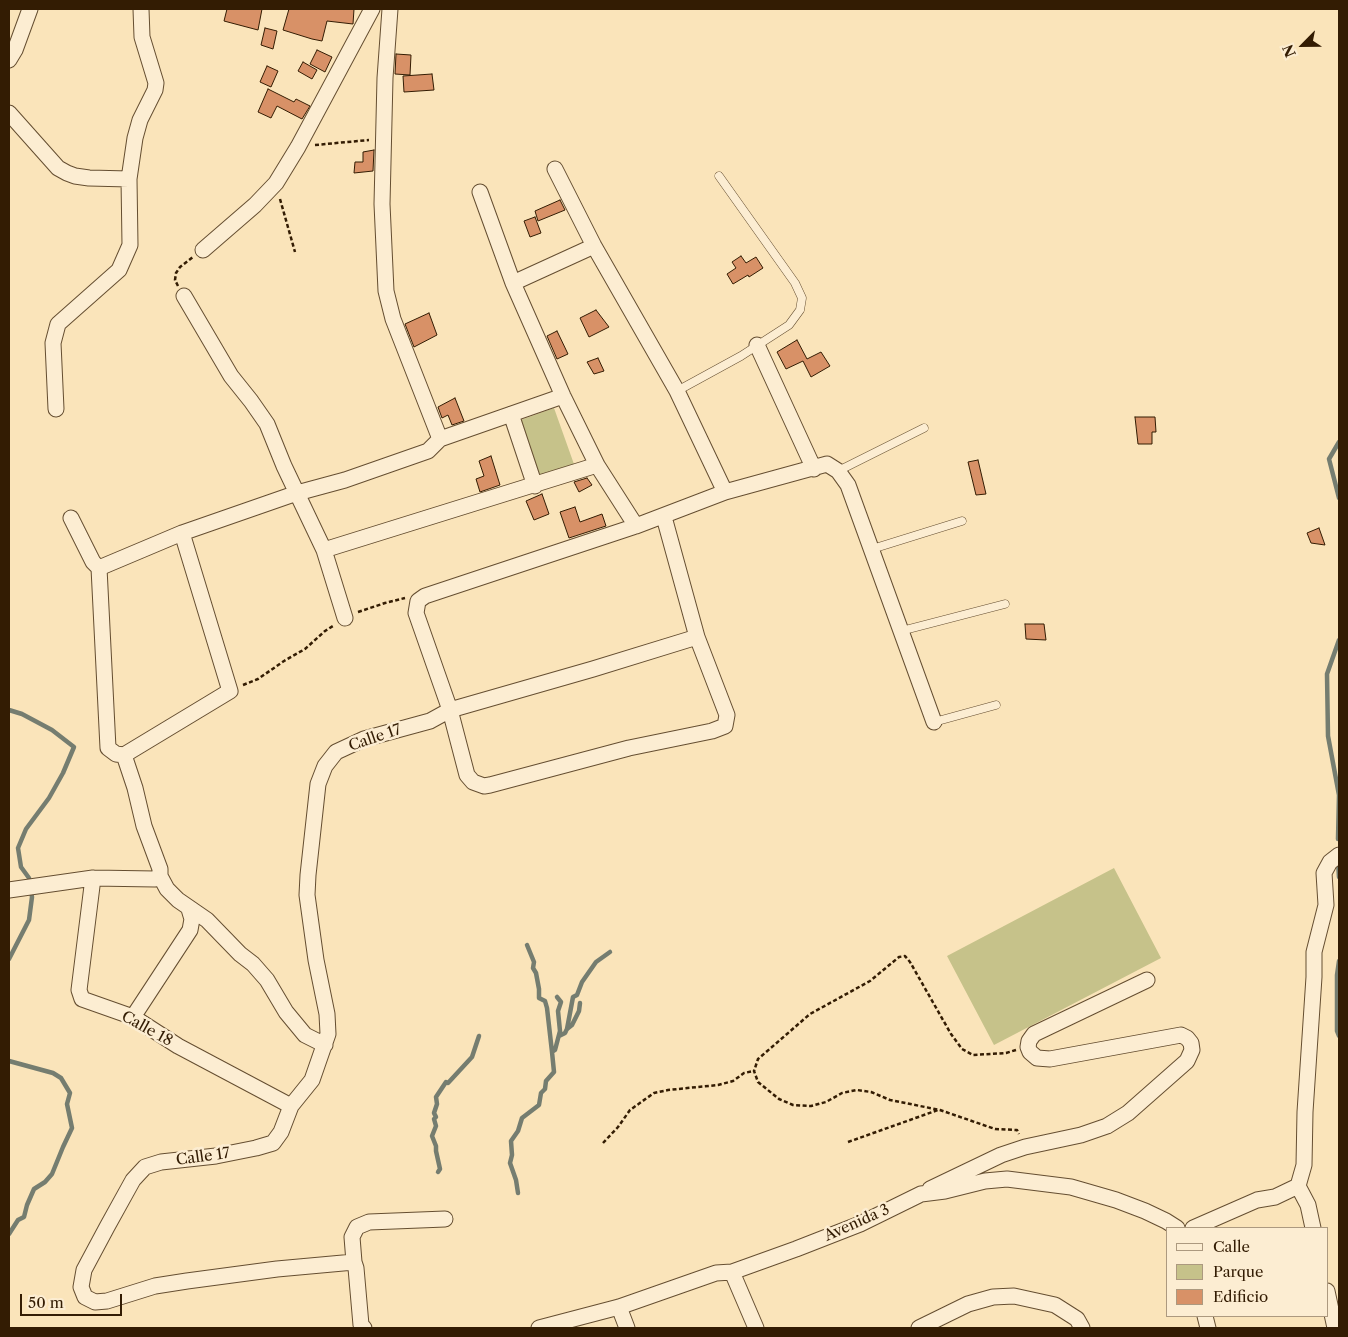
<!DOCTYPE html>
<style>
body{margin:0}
#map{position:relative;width:1348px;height:1337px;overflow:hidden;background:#fae4ba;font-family:"Libre Caslon Text",serif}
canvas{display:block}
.frame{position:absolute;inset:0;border:10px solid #331c03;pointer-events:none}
.legend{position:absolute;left:1166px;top:1227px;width:162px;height:90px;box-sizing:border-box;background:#fcedd2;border:1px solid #ac997f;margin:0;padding:6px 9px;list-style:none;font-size:15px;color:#331c03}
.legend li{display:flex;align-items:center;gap:10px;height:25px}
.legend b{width:25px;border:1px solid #ac997f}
.north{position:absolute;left:1278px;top:20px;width:50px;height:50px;-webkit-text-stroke:4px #fcedd2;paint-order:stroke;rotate:247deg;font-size:14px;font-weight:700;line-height:20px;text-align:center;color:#331c03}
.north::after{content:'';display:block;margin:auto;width:18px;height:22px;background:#331c03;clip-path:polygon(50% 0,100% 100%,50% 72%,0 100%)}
.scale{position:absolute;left:20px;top:1294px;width:102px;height:22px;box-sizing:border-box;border:2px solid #331c03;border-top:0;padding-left:6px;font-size:15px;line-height:18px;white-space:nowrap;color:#331c03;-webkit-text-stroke:4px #fcedd2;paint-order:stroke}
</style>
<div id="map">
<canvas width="1348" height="1337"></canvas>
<div class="frame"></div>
<ul class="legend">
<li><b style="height:6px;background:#fcedd2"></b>Calle</li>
<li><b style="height:14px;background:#c6c28a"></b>Parque</li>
<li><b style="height:14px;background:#d89167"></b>Edificio</li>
</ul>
<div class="north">N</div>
<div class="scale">50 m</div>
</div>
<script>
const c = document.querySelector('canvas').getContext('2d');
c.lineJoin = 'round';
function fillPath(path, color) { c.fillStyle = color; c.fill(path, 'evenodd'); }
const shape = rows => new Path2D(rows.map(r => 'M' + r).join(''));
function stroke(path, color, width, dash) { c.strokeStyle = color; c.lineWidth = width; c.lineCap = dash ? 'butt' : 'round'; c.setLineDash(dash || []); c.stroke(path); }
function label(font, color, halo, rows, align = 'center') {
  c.font = font + ' "Libre Caslon Text",serif'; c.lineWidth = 5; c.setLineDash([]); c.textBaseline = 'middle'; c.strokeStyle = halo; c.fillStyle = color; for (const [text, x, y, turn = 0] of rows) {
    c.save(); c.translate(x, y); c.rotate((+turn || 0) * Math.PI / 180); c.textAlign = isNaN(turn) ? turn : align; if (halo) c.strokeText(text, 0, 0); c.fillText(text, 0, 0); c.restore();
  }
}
fillPath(shape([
 [554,408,575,467,539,479,518,421],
 [1114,868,1161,958,994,1045,947,956]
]), '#c6c28a');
stroke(shape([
 [1339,442,1329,459,1339,498],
 [9,710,22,714,52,730,74,747,63,773,49,798,26,829,18,848,21,867,29,878,32,897,29,920,9,959],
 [1338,839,1339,795,1328,736,1327,674,1339,640],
 [1338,860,1339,877],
 [527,945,534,962,533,968,536,973,539,989,539,998,545,1001,547,1008,552,1052],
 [1339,961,1337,975,1337,1031,1339,1036],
 [567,1029,573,997,577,995,582,982,596,962,610,952],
 [559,1036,565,1033,567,1029,572,1025,579,1011,580,1003],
 [9,1061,53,1073,61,1078,70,1093,67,1104,72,1128,63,1147,52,1174,45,1182,34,1189,27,1205,24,1217,18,1220,9,1234],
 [438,1172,440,1169,436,1151,436,1146,432,1136,436,1126,434,1119,436,1117,434,1113,437,1104,436,1097,446,1082,448,1083,472,1057,479,1036],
 [518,1193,516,1180,510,1163,512,1155,511,1141,518,1131,522,1118,539,1105,541,1093,545,1089,546,1081,554,1072,552,1052,555,1050,560,1031,558,1011,561,1002,557,997]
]), '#757d70', 4.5);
const building = shape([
 [227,9,262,9,258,30,224,21,227,9],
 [289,9,354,9,353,24,327,21,322,41,312,39,283,30,289,9],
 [265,28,277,31,273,49,261,45,265,28],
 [317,50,332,57,325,72,310,64,317,50],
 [396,54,411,55,410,75,395,74,396,54],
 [303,62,317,70,312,79,298,71,303,62],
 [267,66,278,71,271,87,260,82,267,66],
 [432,74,434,90,404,92,403,76,432,74],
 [268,89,294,102,296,99,310,106,302,119,277,106,271,118,258,112,268,89],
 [374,150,373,171,354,173,355,162,363,162,363,152,374,150],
 [560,200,565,210,538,221,535,211,560,200],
 [535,217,541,233,530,237,524,221,535,217],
 [741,256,746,263,756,257,763,268,749,277,748,275,733,284,727,274,736,268,732,262,741,256],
 [596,310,609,327,589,337,580,318,596,310],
 [429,313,437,335,414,347,405,324,429,313],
 [557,331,568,354,557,359,547,336,557,331],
 [797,340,807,359,821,352,830,366,811,377,803,361,786,369,777,352,797,340],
 [598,358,604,371,594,374,587,362,598,358],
 [455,398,464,421,452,425,448,415,442,418,438,407,455,398],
 [1135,417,1155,417,1156,432,1152,432,1152,444,1138,444,1135,417],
 [491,456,500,485,480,492,476,479,484,476,479,461,491,456],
 [978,460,986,494,976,495,968,462,978,460],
 [587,478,592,485,579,492,574,482,587,478],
 [542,494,549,514,534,520,526,501,542,494],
 [575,507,580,522,602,514,606,526,569,538,560,512,575,507],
 [1319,528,1325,545,1311,543,1307,533,1319,528],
 [1025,624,1044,624,1046,640,1026,639,1025,624]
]);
fillPath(building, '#d89167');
stroke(building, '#331c03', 1);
const lane = shape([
 [677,391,741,356,789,325,800,310,802,298,795,283,719,176],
 [838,471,924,428],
 [872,549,962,521],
 [901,631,1005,604],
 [934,722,996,705]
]);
const street = shape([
 [390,9,385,78,382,204,386,291,393,319,440,439],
 [9,60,15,50,30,9],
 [9,113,58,168,67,173,75,176,89,178,129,179],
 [555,169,594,246,677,391,725,492],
 [480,192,513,283,563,396,597,465,636,526],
 [203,250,255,205,276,183,298,147,372,9],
 [513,283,594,246],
 [184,296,231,376,251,401,267,424,284,466,324,550,345,618],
 [757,345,814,469],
 [56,409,53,343,58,324,119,270,130,245,129,179,135,138,140,120,155,90,156,83,142,37,141,9],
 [511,414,535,486],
 [664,517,697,637,727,715,725,726,712,731,629,748,490,785,484,786,473,782,467,775,450,710,416,613,418,601,425,596,636,526,725,492,827,464,838,471,848,485,934,722],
 [71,518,93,562,99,568,108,748,116,754,124,755,230,691,182,533],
 [324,550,597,465],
 [99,568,182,533,297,493,345,480,428,451,440,439,563,396],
 [124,755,135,788,144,826,160,869,160,876,167,889,178,900,207,920,240,954,253,964,267,980,286,1012,305,1035,325,1045],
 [93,878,79,990,82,999,133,1017,178,1046,291,1106],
 [9,890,93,878,155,879,160,876],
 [133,1017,190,930,192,919,189,909],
 [930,1189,1001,1155,1025,1147,1081,1135,1107,1126,1128,1113,1187,1061,1192,1050,1191,1043,1187,1038,1181,1035,1050,1059,1037,1058,1030,1052,1028,1047,1029,1041,1034,1034,1147,980],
 [1193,1228,1257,1200,1275,1197,1298,1186],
 [1313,1228,1308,1205,1298,1186,1304,1165,1305,1112,1314,977,1314,952,1326,905,1324,873,1330,862,1339,855],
 [354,1262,277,1269,187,1281,155,1286,107,1301,95,1302,85,1297,81,1287,84,1270,107,1227,133,1180,145,1167,161,1162,216,1156,256,1148,273,1143,281,1132,291,1106,312,1080,328,1034,327,1014,316,960,307,895,308,875,318,784,325,766,336,752,364,739,430,721,450,710,593,669,697,637],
 [732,1272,756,1328],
 [1327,1291,1335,1328],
 [619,1307,627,1328],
 [1205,1316,1208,1328],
 [364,1328,361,1325,356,1268,354,1262,352,1237,357,1227,369,1222,445,1219],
 [539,1328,619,1307,716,1273,732,1272,796,1249,860,1224,921,1194,945,1191,985,1181,1007,1179,1071,1187,1116,1200,1145,1211,1166,1221,1177,1228],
 [919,1328,968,1304,993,1297,1014,1296,1055,1305,1077,1319,1082,1328]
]);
stroke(lane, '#654e31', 9);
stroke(street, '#654e31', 17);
stroke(shape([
 [315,145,369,140],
 [280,199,295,252],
 [178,286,175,280,176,273,180,267,193,257],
 [358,612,385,603,405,598],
 [243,685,258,679,284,661,305,649,325,631,333,626],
 [1016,1050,1006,1053,973,1055,962,1049,951,1034,910,962,905,956,899,957,870,981,810,1014,758,1059,754,1071,758,1082,779,1099,793,1105,811,1106,826,1102,842,1093,857,1090,871,1092,890,1100,940,1110,995,1129,1017,1130,1019,1134],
 [848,1142,938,1110],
 [603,1143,618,1127,630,1110,654,1093,668,1090,718,1085,733,1081,744,1073,754,1071]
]), '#331c03', 2.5, [4, 2.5]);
stroke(lane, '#fcedd2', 8);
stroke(street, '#fcedd2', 15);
label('15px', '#331c03', '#fcedd2', [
 ["Calle 17",375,738,-19],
 ["Calle 18",147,1029,29],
 ["Calle 17",203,1157,-8],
 ["Avenida 3",857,1223,-24]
]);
</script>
